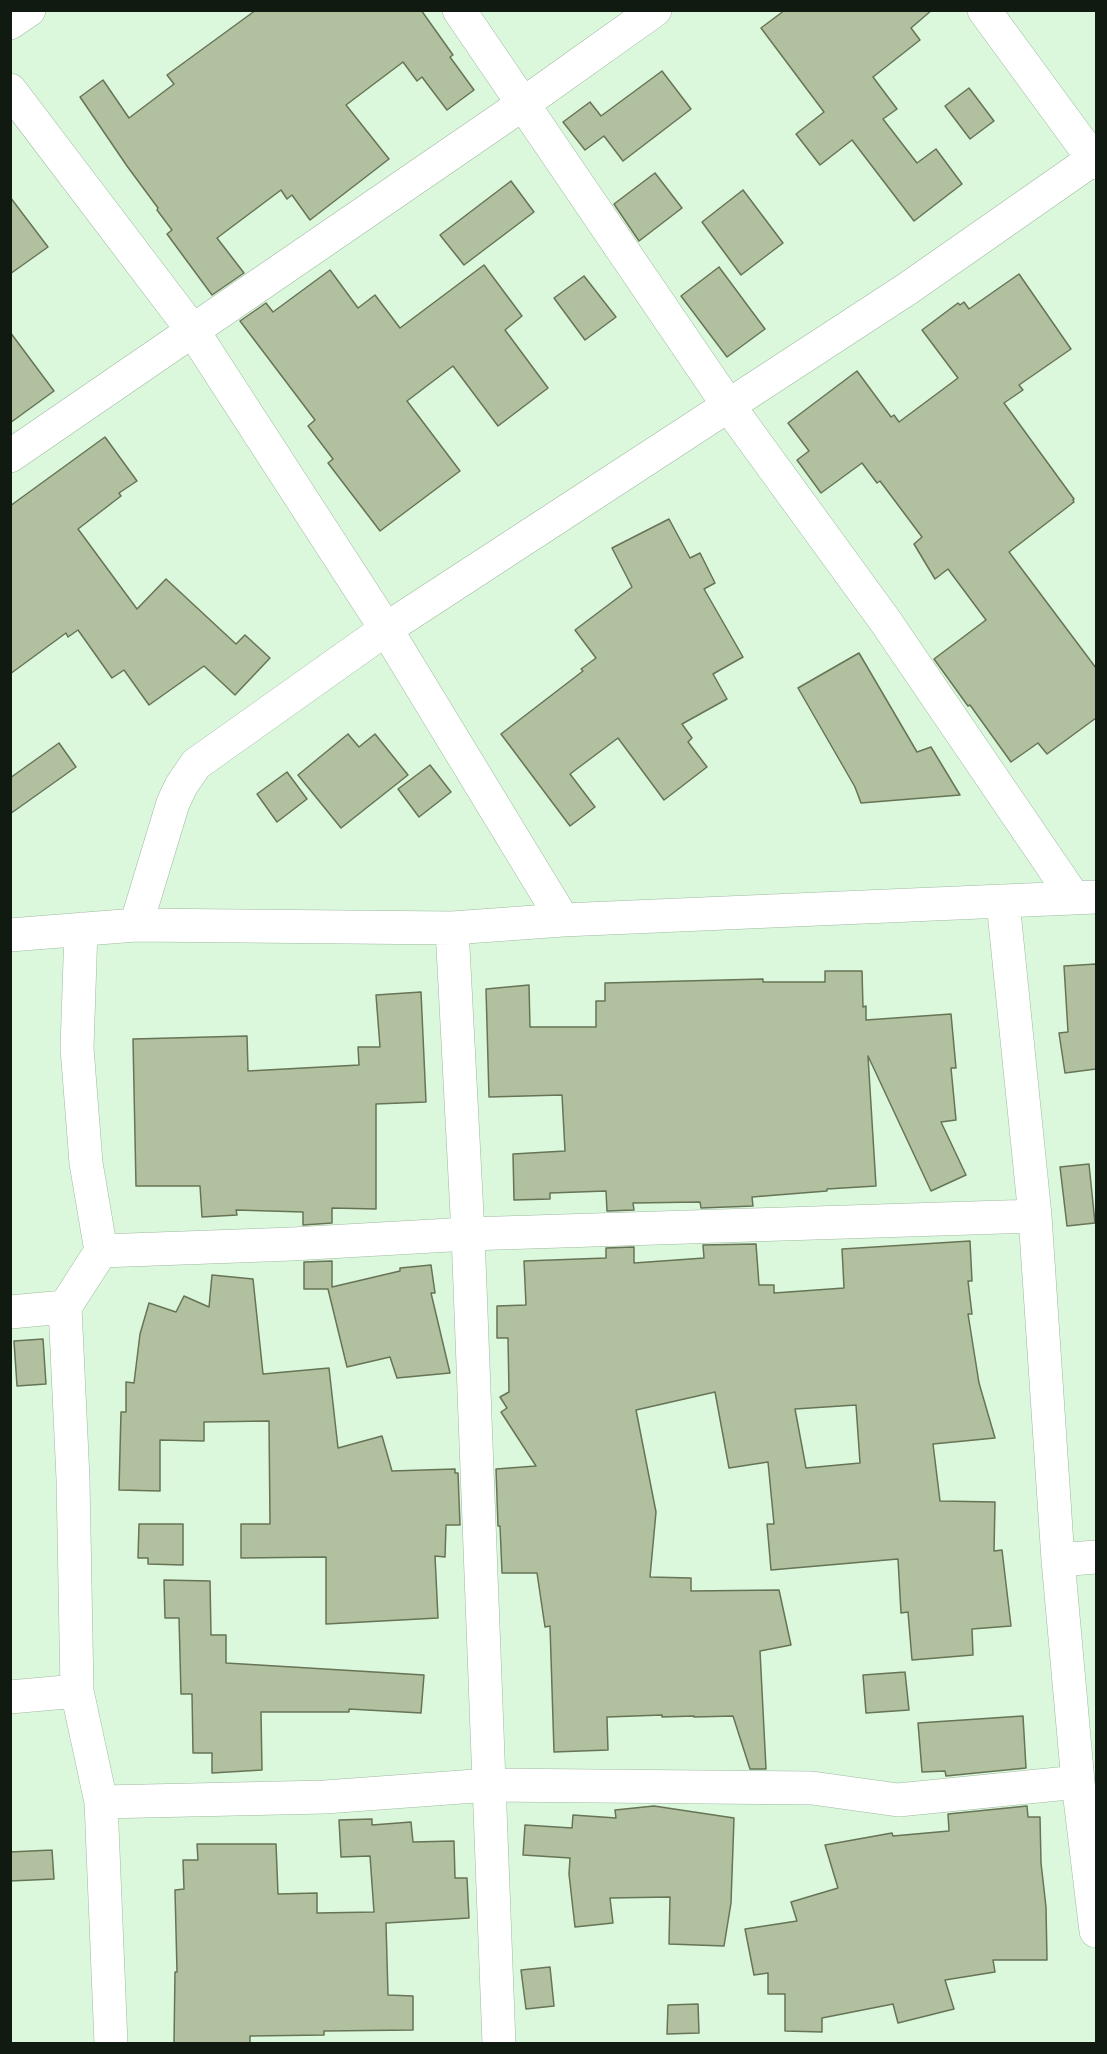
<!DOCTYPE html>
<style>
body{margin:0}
#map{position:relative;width:1107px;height:2054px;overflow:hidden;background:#dbf8dc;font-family:"PT Sans",sans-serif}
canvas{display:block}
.frame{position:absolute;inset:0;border:12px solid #101a11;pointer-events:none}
</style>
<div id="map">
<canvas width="1107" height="2054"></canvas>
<div class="frame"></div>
</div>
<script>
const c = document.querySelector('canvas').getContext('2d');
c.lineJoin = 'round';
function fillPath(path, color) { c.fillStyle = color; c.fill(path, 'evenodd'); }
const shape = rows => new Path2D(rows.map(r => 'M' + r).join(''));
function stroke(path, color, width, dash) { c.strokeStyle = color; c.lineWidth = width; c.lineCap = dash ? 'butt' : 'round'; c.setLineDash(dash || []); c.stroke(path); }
const building = shape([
 [256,10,421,10,453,55,450,57,474,90,447,110,422,77,417,81,403,62,346,105,389,159,310,220,292,195,287,199,281,190,217,238,244,273,212,295,167,234,172,230,157,210,158,208,127,166,80,97,103,80,129,118,174,84,167,75,256,10],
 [785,10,932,10,911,28,920,40,873,77,897,109,883,119,917,163,936,149,962,184,914,221,852,140,820,165,796,134,824,112,761,28,785,10],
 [662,71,691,109,623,161,604,136,585,150,563,122,590,102,601,116,662,71],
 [969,88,994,121,970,139,945,106,969,88],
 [655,173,682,208,639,241,614,204,655,173],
 [511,181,534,212,464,265,440,235,511,181],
 [743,190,783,243,741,275,702,222,743,190],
 [10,197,48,247,10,274,10,197],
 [484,265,522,316,505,330,548,388,498,426,453,366,407,401,460,471,380,531,328,463,333,459,308,426,315,420,240,321,266,303,273,312,330,270,358,308,375,295,400,328,484,265],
 [719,267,765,329,727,357,681,296,719,267],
 [1019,274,1071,349,1019,385,1023,390,1004,403,1074,499,1073,500,1074,502,1009,552,1096,668,1096,718,1047,754,1038,743,1011,762,970,705,968,706,934,659,986,620,948,569,935,579,914,544,922,537,880,481,877,483,862,463,821,493,797,460,809,451,788,423,857,371,891,417,894,415,899,422,958,378,922,330,958,303,960,305,964,302,969,309,1019,274],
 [584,276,616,317,585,340,554,298,584,276],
 [10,332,54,391,10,423,10,332],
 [105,437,137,481,119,493,121,496,78,529,137,609,166,579,236,644,245,635,270,658,235,695,204,666,149,705,124,670,112,678,78,630,68,637,66,633,10,674,10,506,105,437],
 [669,519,690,558,700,553,715,583,704,589,743,657,713,674,727,699,682,724,692,738,688,742,707,767,664,800,618,738,570,774,595,807,570,826,501,734,583,671,581,669,596,658,575,630,632,587,612,548,669,519],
 [859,653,917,752,931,747,960,795,861,803,855,787,798,688,859,653],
 [348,734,359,747,375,734,408,775,341,828,298,775,348,734],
 [59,743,76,767,10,814,10,778,59,743],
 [430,765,451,792,419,817,398,789,430,765],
 [287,772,307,799,277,822,257,794,287,772],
 [1096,964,1096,1069,1065,1073,1059,1033,1068,1032,1064,966,1096,964],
 [825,971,862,971,863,1007,866,1006,866,1020,951,1014,956,1068,951,1068,956,1120,941,1122,966,1175,931,1191,868,1056,876,1186,827,1189,827,1191,752,1197,753,1206,701,1208,700,1202,633,1203,634,1210,607,1211,606,1191,550,1193,550,1199,514,1200,513,1154,565,1151,562,1095,489,1097,486,989,529,985,530,1027,596,1027,596,1001,605,1001,605,983,763,979,763,982,825,982,825,971],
 [421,992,426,1102,376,1104,376,1209,332,1208,332,1223,303,1225,303,1212,236,1210,237,1215,202,1217,200,1186,136,1186,133,1039,247,1036,248,1071,359,1065,358,1047,380,1047,376,995,421,992],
 [1089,1164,1095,1223,1067,1226,1060,1167,1089,1164],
 [970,1241,972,1281,968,1281,972,1314,968,1314,979,1383,995,1438,933,1444,940,1501,995,1502,994,1551,1002,1550,1011,1626,972,1629,973,1655,912,1660,908,1612,901,1613,898,1559,771,1570,767,1524,774,1524,768,1462,729,1468,715,1392,636,1410,656,1512,650,1577,691,1578,691,1591,779,1590,791,1645,760,1651,766,1769,750,1769,733,1716,694,1717,694,1716,662,1717,662,1715,607,1717,608,1750,554,1752,550,1626,545,1627,537,1573,502,1573,500,1526,498,1526,496,1469,536,1466,501,1412,507,1408,500,1397,509,1392,508,1338,497,1338,497,1306,526,1305,524,1261,606,1258,606,1248,634,1247,634,1263,704,1258,703,1245,756,1244,759,1285,774,1285,774,1293,844,1288,842,1249,970,1241],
 [856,1405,860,1463,806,1468,795,1409,856,1405],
 [332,1261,332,1287,400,1271,400,1268,431,1265,435,1293,431,1293,450,1373,397,1378,390,1357,347,1367,328,1289,304,1289,304,1262,332,1261],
 [212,1275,253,1279,263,1374,329,1368,338,1448,382,1436,392,1471,455,1469,455,1473,458,1473,460,1525,446,1525,445,1557,435,1556,438,1618,326,1624,326,1557,241,1558,241,1524,270,1524,269,1421,204,1422,204,1441,160,1440,160,1491,119,1490,121,1412,126,1412,126,1382,134,1383,140,1334,149,1303,176,1312,184,1296,209,1307,212,1275],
 [43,1339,46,1384,17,1386,14,1341,43,1339],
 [139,1524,183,1524,183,1565,148,1564,148,1558,138,1558,139,1524],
 [164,1580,210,1581,211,1635,226,1635,226,1663,424,1675,421,1713,349,1709,349,1712,261,1712,262,1770,212,1773,212,1753,193,1753,192,1694,181,1694,179,1618,165,1618,164,1580],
 [905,1672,909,1710,866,1713,863,1675,905,1672],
 [1023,1716,1026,1768,946,1776,945,1771,922,1772,918,1723,1023,1716],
 [654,1806,734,1818,731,1903,724,1946,669,1944,670,1897,610,1898,613,1923,575,1927,569,1874,570,1858,523,1855,525,1825,572,1828,573,1815,616,1818,615,1810,654,1806],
 [1027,1806,1028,1817,1040,1817,1041,1863,1046,1907,1047,1960,993,1960,995,1972,945,1980,954,2009,898,2023,893,2004,822,2018,822,2032,785,2031,785,1994,768,1994,768,1973,754,1975,745,1929,797,1921,791,1902,838,1888,825,1845,892,1833,893,1836,949,1831,948,1814,1027,1806],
 [372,1819,372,1825,411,1822,413,1842,454,1841,455,1878,467,1878,469,1918,386,1923,388,1995,413,1996,413,2030,324,2031,324,2035,250,2036,250,2043,174,2043,175,1972,177,1972,175,1890,184,1889,183,1860,198,1860,197,1844,276,1844,278,1894,317,1893,317,1913,374,1912,370,1856,341,1857,339,1820,372,1819],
 [52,1850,54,1879,10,1881,10,1852,52,1850],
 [550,1967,554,2006,526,2009,521,1970,550,1967],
 [698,2004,699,2033,667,2034,668,2005,698,2004]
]);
fillPath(building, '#b1c09f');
stroke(building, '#677456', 1.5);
const street = shape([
 [459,10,728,405,886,622,1074,898],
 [984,10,1096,163],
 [10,23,29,10],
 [10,90,193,331,386,629,563,920],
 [10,456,523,104,655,10],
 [1003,902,1035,1216,1058,1560,1078,1782,1096,1931],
 [136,925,173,803,181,786,196,764,386,629,907,289,1096,157],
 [452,928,468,1234,499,2044],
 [81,929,77,1048,86,1163,101,1251,65,1307,73,1479,77,1691,101,1802,111,2044],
 [10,935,136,925,452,928,563,920,1096,897],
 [101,1251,292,1244,468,1234,1035,1216],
 [10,1312,65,1307],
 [1058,1560,1096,1557],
 [10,1697,77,1691],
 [101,1802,325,1797,489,1785,812,1788,898,1800,1078,1782]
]);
stroke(street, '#9eb99f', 34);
stroke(street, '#fff', 33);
</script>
